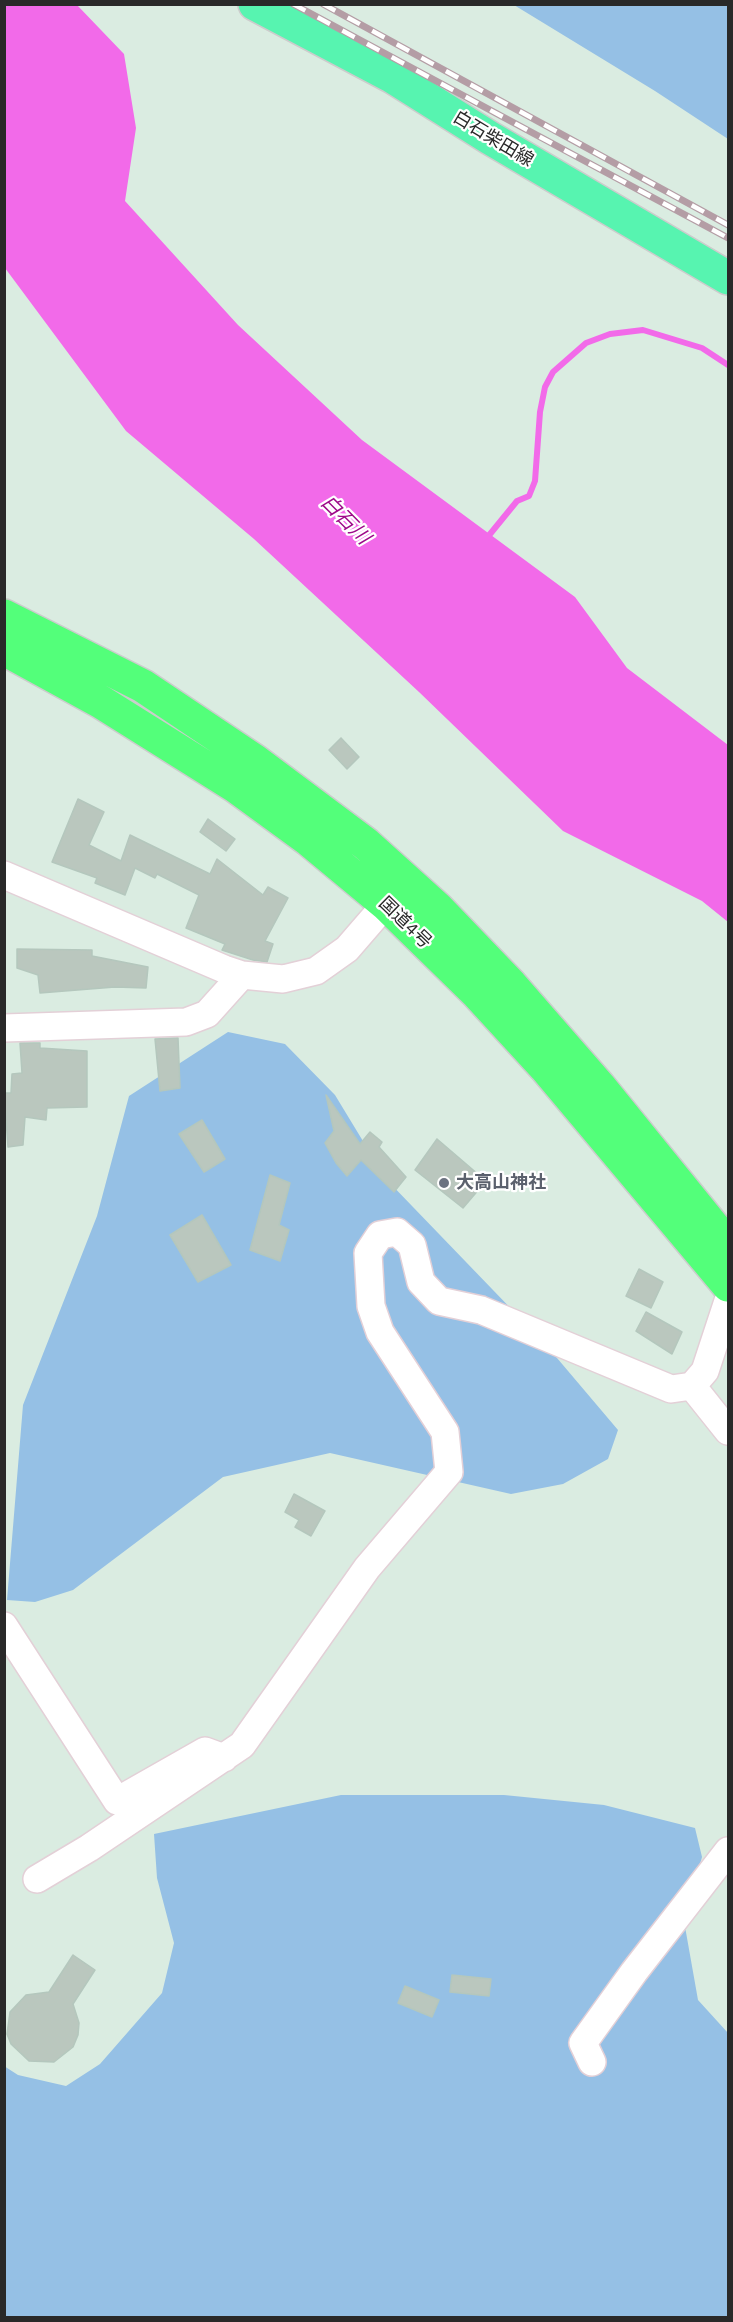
<!DOCTYPE html>
<meta charset="utf-8">
<style>
body{margin:0}
#map{position:relative;width:733px;height:2322px;overflow:hidden;background:#daece1;font-family:"Work Sans",sans-serif}
canvas{display:block}
.frame{position:absolute;inset:0;border:6px solid #292929;pointer-events:none}
</style>
<div id="map">
<canvas width="733" height="2322"></canvas>
<div class="frame"></div>
</div>
<script>
const c = document.querySelector('canvas').getContext('2d');
c.lineJoin = 'round';
function fillPath(path, color) { c.fillStyle = color; c.fill(path, 'evenodd'); }
const shape = rows => new Path2D(rows.map(r => 'M' + r).join(''));
function stroke(path, color, width, dash) { c.strokeStyle = color; c.lineWidth = width; c.lineCap = dash ? 'butt' : 'round'; c.setLineDash(dash || []); c.stroke(path); }
function label(font, color, halo, rows, align = 'center') {
  c.font = font + ' "Work Sans","Noto Sans JP",sans-serif'; c.lineWidth = 4.5; c.setLineDash([]); c.textBaseline = 'middle'; c.strokeStyle = halo; c.fillStyle = color; for (const [text, x, y, turn = 0] of rows) {
    c.save(); c.translate(x, y); c.rotate((+turn || 0) * Math.PI / 180); c.textAlign = isNaN(turn) ? turn : align; if (halo) c.strokeText(text, 0, 0); c.fillText(text, 0, 0); c.restore();
  }
}
fillPath(shape([
 [514,5,728,5,728,139,655,91],
 [228,1032,285,1044,335,1095,386,1179,546,1345,618,1430,608,1459,563,1484,511,1494,330,1453,223,1477,73,1590,35,1602,7,1600,23,1405,97,1216,129,1096],
 [341,1795,504,1795,604,1805,695,1828,702,1857,684,1921,698,2000,728,2033,728,2317,5,2317,4,2066,18,2075,66,2086,100,2064,162,1993,174,1943,157,1878,154,1834]
]), '#95c0e5');
fillPath(shape([
 [5,4,77,5,124,54,136,128,125,201,238,325,362,440,575,597,627,668,728,745,728,922,702,901,563,831,419,692,254,539,126,431,5,268]
]), '#f26ae9');
stroke(shape([
 [486,539,517,501,529,496,535,481,540,412,545,387,553,372,586,343,610,334,643,330,702,348,728,365]
]), '#f26ae9', 6);
const building = shape([
 [341,738,359,757,347,769,329,750,341,738],
 [78,799,104,812,89,845,121,861,130,835,210,874,217,859,263,895,268,887,288,898,265,941,273,944,267,962,253,960,222,950,225,944,186,928,199,895,157,874,155,878,135,868,125,895,95,883,97,878,52,862,78,799],
 [208,819,235,839,226,851,200,832,208,819],
 [17,949,92,950,92,956,148,967,146,988,115,987,40,993,38,975,17,968,17,949],
 [178,1038,180,1088,160,1091,155,1039,178,1038],
 [20,1043,40,1043,40,1048,87,1051,87,1107,47,1108,46,1120,25,1117,23,1145,8,1147,4,1093,11,1093,12,1074,22,1073,20,1043],
 [326,1095,360,1144,370,1132,382,1142,379,1147,406,1177,394,1192,361,1160,347,1176,336,1163,325,1143,334,1131,326,1095],
 [202,1120,225,1159,204,1172,179,1134,202,1120],
 [437,1139,486,1181,463,1208,415,1170,437,1139],
 [270,1175,290,1183,279,1225,289,1230,280,1261,250,1250,270,1175],
 [202,1215,231,1265,198,1282,170,1235,202,1215],
 [639,1269,663,1282,651,1308,626,1296,639,1269],
 [646,1312,682,1332,672,1354,636,1331,646,1312],
 [294,1494,325,1511,311,1536,295,1527,299,1520,285,1512,294,1494],
 [73,1955,95,1970,73,2004,79,2023,78,2035,73,2047,54,2062,29,2061,11,2044,7,2034,10,2012,26,1995,49,1992,73,1955],
 [452,1975,491,1979,489,1996,450,1992,452,1975],
 [405,1986,439,2000,432,2017,398,2003,405,1986]
]);
fillPath(building, '#bac7be');
stroke(building, '#b4c7bd', 1.5);
const minor = shape([
 [4,875,224,969,242,975,283,979,316,971,347,949,398,890],
 [4,1028,186,1022,207,1014,242,975],
 [692,1386,728,1431],
 [4,1626,117,1801,205,1751,224,1758],
 [37,1879,89,1848,242,1745,367,1568,449,1472,445,1432,380,1332,371,1306,368,1253,380,1235,397,1232,412,1245,421,1282,439,1301,481,1310,671,1389,692,1386,705,1371,728,1301],
 [592,2062,583,2043,634,1972,728,1851]
]);
const major = shape([
 [255,4,393,77,490,138,728,278]
]);
const highway = shape([
 [4,616,143,686,255,761,366,844,437,908,511,985,599,1086,728,1245],
 [4,649,101,702,235,786,309,840,386,904,478,994,545,1067,728,1285]
]);
stroke(minor, '#e3d0d7', 30);
stroke(major, '#ccc', 36);
stroke(highway, '#ccc', 36);
stroke(minor, '#fff', 27);
stroke(major, '#57f4b0', 33);
stroke(highway, '#53ff7a', 33);
const rail = shape([
 [293,4,728,238],
 [323,4,728,225]
]);
stroke(rail, '#b49da5', 7);
stroke(rail, '#fff', 4.5, [14]);
for (const [x, y, r, color] of [
 [444,1183,6,"#6b7280"]
]) { const dot = new Path2D(); dot.arc(x, y, r, 0, 2 * Math.PI); c.fillStyle = color; c.fill(dot); stroke(dot, '#fff', 2); }
label('18px', '#292929', '#fff', [
 ["白石柴田線",493,139,31],
 ["国道4号",405,923,44]
]);
label('bold 18px', '#5b616d', '#fff', [
 ["大高山神社",456,1183]
], 'left');
label('italic 20px', '#9d0989', '#fff', [
 ["白石川",345,520,45]
]);
</script>
